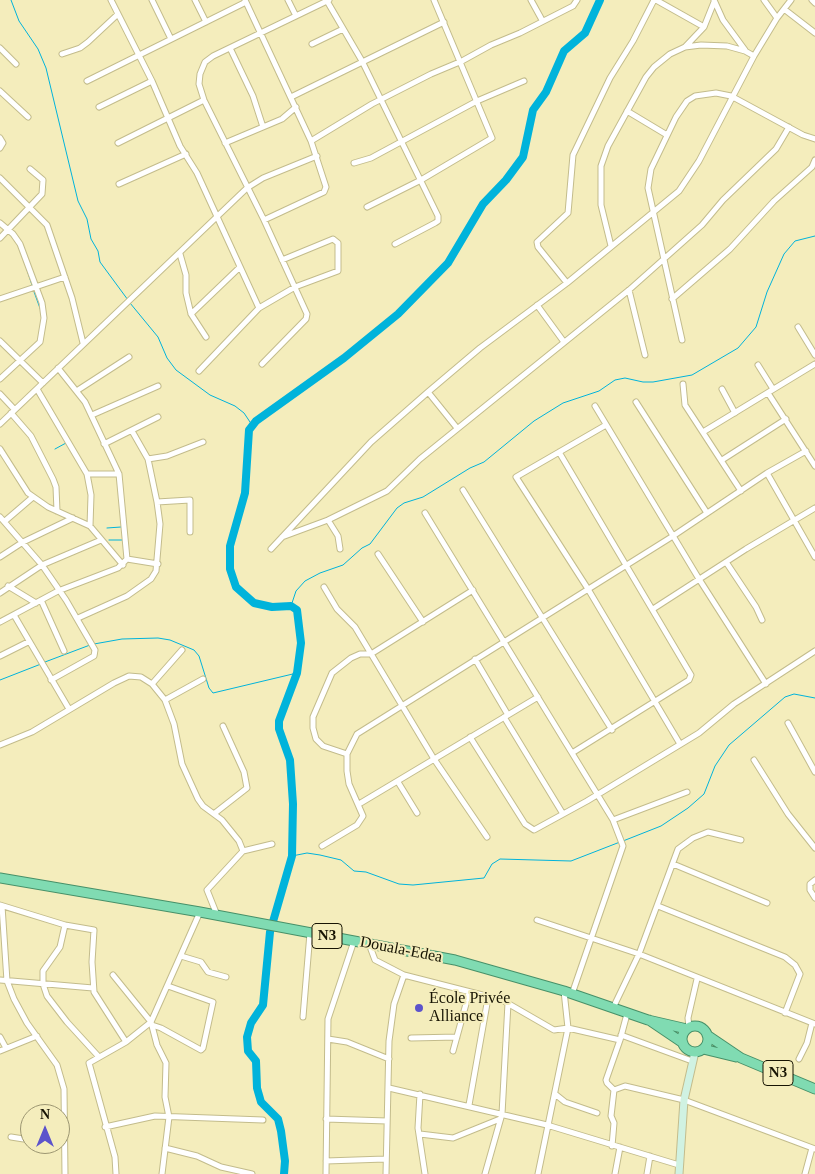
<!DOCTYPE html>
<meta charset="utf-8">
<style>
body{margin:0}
#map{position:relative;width:815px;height:1174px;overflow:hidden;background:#f4edbc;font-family:"Times New Roman",serif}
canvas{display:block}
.north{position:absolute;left:20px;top:1104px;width:50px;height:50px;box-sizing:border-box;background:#f4edbc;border:1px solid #9c9672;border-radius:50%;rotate:0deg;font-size:14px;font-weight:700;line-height:20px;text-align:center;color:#171403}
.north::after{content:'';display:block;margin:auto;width:18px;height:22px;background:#5c53cb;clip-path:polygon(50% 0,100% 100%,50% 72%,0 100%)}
</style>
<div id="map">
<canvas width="815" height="1174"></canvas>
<div class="north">N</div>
</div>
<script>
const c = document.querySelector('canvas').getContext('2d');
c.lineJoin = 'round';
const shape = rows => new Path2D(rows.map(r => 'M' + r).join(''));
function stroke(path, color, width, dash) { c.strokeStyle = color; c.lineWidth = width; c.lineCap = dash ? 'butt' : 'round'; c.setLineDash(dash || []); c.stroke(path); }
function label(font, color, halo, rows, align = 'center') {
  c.font = font + ' "Times New Roman",serif'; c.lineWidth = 4; c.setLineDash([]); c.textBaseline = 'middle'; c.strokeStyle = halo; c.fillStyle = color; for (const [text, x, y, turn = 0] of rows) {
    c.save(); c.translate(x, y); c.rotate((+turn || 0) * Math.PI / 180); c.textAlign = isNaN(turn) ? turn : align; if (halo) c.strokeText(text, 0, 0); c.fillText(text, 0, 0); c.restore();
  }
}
stroke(shape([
 [11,0,19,21,38,49,46,68,78,201,87,219,91,239,98,251,100,262,128,300],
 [8,233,14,239],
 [23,258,32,285],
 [33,289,41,311],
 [130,303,158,337,167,358,176,370,210,395,235,406,244,413,252,425],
 [55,449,66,443],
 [107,528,121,527],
 [109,540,123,540],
 [291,606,296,591,305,581,320,573,343,565,362,548,370,544,397,508,404,503,423,497,470,468,484,462,534,421,563,403,599,391,615,380,625,378,643,382,653,382,692,375,738,348,756,327,767,292,784,254,795,241,815,236],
 [94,644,122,639,158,638,170,640,194,650,199,656,209,688,213,693,297,673],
 [45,662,90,645],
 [0,680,41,664],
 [623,841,661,826,688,808,704,794,715,766,729,745,785,697,794,694,815,698],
 [292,856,307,853,320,855,341,860,354,871,366,872,399,884,413,885,484,878,492,864,500,859,571,861,620,842]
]), '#00b3db', 1);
stroke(shape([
 [284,1174,285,1161,281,1131,278,1119,261,1102,257,1088,256,1061,248,1051,247,1037,251,1023,263,1005,270,932,292,856,293,804,290,760,279,729,279,721,297,673,301,643,297,610,291,606,272,607,254,603,236,587,230,569,230,546,245,493,249,430,256,421,344,358,398,314,448,263,483,204,506,180,523,157,533,110,546,92,564,51,585,33,600,0]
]), '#00b3db', 8);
const minor = shape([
 [111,0,152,81,180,146,197,173,259,308],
 [152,0,171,39],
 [195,0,206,22],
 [245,0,311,141,326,187,324,192,264,220],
 [288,0,296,16],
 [531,0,542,20],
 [656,0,704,27],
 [714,0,723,20,745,50],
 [764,0,777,18],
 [812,0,815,3],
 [327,1,362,61,438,216,438,221,435,223,395,244],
 [784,9,815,33],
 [312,44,343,29],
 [685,47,704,27,714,2],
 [0,48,16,64],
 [230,48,253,96,263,127],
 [62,54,80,48,88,42,118,14],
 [87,81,246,2],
 [0,91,28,117],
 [291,97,444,22],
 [99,107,152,81],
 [627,111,667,135],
 [0,138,3,143,0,148],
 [311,141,372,104,431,74,462,61,491,45,520,33,573,6,577,0],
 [118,143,204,100],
 [225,143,282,119,296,107],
 [354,163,371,158,477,101,524,81],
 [0,178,47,225,72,298,83,343],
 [119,184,186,154],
 [367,207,421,180,492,138,434,0],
 [0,223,13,234,20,244,42,303,44,318,40,342,0,379],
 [0,238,42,194,43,180,30,169],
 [611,246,601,205,601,166,608,146,646,77,654,67,670,54,685,47,701,45,727,46,745,51,754,56],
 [180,254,186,275,186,293,191,314,206,337],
 [567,283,538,247,537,242,568,213,573,155,610,78,633,41,654,0],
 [629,290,645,355],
 [0,299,65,277],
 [672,299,730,249,774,201,812,167,815,160],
 [537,305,564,342],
 [191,314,240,267],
 [798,327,815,355],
 [682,340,648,188,651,169,676,117,687,101,695,96,716,93,731,96,803,135,815,139],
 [0,341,43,383],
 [262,364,306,319,307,314,264,220,204,100,199,84,200,74,205,62,213,56,329,0],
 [758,365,773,389],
 [199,371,259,308,295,287,338,271,338,243,333,239,282,260],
 [683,384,685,405,741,491],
 [37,389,87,474,91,495,90,526],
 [722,389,735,413],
 [78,390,129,357],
 [428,392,457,428],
 [768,393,815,466],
 [0,394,14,409],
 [636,402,707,513],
 [595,406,699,579,766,684],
 [11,413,31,436,53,479,56,487,57,511],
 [92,415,158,386],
 [0,424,247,188,263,178,317,156],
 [606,425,516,477,588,589,680,744],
 [703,432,815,364],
 [104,444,158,417],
 [0,449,28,493,48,507,90,526,123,565],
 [559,452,691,675,689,680,572,753],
 [148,459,167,456,203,442],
 [722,460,786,419],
 [767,473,815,557],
 [87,474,119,474],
 [463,490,612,730],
 [157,502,190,500,190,532],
 [425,513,613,820,623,846,572,994],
 [0,517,42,565,66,600,95,650,94,656,51,680],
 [328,520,338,536,340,549],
 [5,521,33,497],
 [282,537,328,520,387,491,420,459,629,290,702,225,723,200,776,149,789,127],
 [271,549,371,442,428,392,480,348,567,283,679,191,699,161,754,56,777,18,791,0],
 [378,554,423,622],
 [0,557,23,542,73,518],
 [127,559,158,564],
 [726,562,756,607,762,620],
 [8,586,36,603],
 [324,587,337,609,355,627,434,759,487,837],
 [0,593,42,565,101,540],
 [41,600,64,651],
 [653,609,746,549,815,508],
 [14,615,69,709],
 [78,618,127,596,151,579,156,571,160,524,157,502,148,459,132,431],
 [0,622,58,591,118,568,127,559,119,474,85,402,58,368],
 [0,656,28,642],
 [475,659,508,715],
 [152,684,182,650],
 [165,700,203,679],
 [504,717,563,814],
 [788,723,815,772],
 [470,737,525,824,534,830,587,801,699,733,734,704,815,651],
 [0,745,32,732,114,683,129,676,141,677,152,684,165,700,174,724,182,764,198,799,203,806,222,820,239,841,243,851],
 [347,754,323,746,316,739,313,728,313,717,332,673,351,658,360,654,371,654,473,590],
 [754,760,788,814,815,848],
 [398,782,417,813],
 [359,804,538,697],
 [215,813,247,788,244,772,223,726],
 [613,820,687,792],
 [322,846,357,825,363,816,349,784,347,771,347,754,357,734,673,536,767,473,806,451],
 [673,864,767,903],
 [815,880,810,884,810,890,815,898],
 [0,905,65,925,60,947,43,971,43,984,47,996,67,1022,99,1057],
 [2,906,7,981,14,999,27,1023,57,1065,64,1089,65,1174],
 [658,906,785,957,795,965,800,974,785,1013],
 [217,915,207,890,243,851,272,844],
 [537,920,639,954,815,1024],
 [65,925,94,930,92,962,94,992,126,1042],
 [369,944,375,960,404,975,502,1000,554,1030,568,1028,620,1040,627,1014],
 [181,956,201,962,208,972,226,977],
 [113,975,151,1022,157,1045,166,1063,165,1097,169,1117,162,1174],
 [0,980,93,988],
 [613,1008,639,954,678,849,693,838,708,832,741,840],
 [303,1017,310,933],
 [152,1025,161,1028,201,1050,203,1048,213,1002,168,986],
 [689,1027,688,1018,697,979],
 [621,1035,692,1061],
 [0,1037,6,1048],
 [411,1038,457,1037],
 [328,1039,347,1042,389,1059],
 [0,1051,37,1036],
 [453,1051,469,993],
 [799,1059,807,1043,812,1023],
 [389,1088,547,1125,679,1165],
 [614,1090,625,1086,684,1100,815,1149],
 [614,1090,607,1083,606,1080,620,1040],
 [420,1094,418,1128,425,1174],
 [555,1094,565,1102,597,1113],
 [469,1105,488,998],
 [326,1119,387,1121],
 [105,1127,155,1116,263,1120],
 [420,1134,453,1138,500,1119],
 [11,1137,30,1140],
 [612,1146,614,1123,611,1116,614,1090],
 [165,1148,197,1156,221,1167,252,1174],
 [326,1161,385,1159],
 [116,1174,115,1157,89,1063,126,1042,151,1022,200,912],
 [326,1174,328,1019,354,941],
 [386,1174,389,1041,394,1004,404,975],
 [485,1174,502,1114,508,1003],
 [538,1174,568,1028,564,991],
 [615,1174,620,1147],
 [647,1174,650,1156],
 [805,1174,812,1148]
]);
const secondary = shape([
 [679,1174,684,1100,695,1052]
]);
const trunk = shape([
 [0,878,200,912,455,960,564,991,648,1020,687,1029],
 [649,1020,683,1043],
 '682 1039a13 13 0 1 1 26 0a13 13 0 1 1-26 0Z',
 [707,1035,741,1058,815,1089],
 [703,1049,736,1057]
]);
stroke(minor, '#c3bc8c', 7);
stroke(secondary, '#c3bc8c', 9);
stroke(trunk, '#479068', 11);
stroke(minor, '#fff', 5);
stroke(secondary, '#d0f2e2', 7);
stroke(trunk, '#80dbb2', 9);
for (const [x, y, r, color] of [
 [419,1008,5,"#5c53cb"]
]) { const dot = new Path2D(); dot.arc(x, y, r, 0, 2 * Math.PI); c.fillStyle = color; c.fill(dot); stroke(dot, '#f4edbc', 2); }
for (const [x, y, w] of [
 [327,936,30],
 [778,1073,30]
]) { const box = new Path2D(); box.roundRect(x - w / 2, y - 12.5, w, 25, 4); c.fillStyle = '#f4edbc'; c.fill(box); stroke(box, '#171403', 1); }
label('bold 15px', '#171403', null, [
 ["N3",327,936],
 ["N3",778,1073]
]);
label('16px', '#171403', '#f4edbc', [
 ["Douala-Edea",401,950,11]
]);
label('16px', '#171403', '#f4edbc', [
 ["École Privée",429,999],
 ["Alliance",429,1017]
], 'left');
</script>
